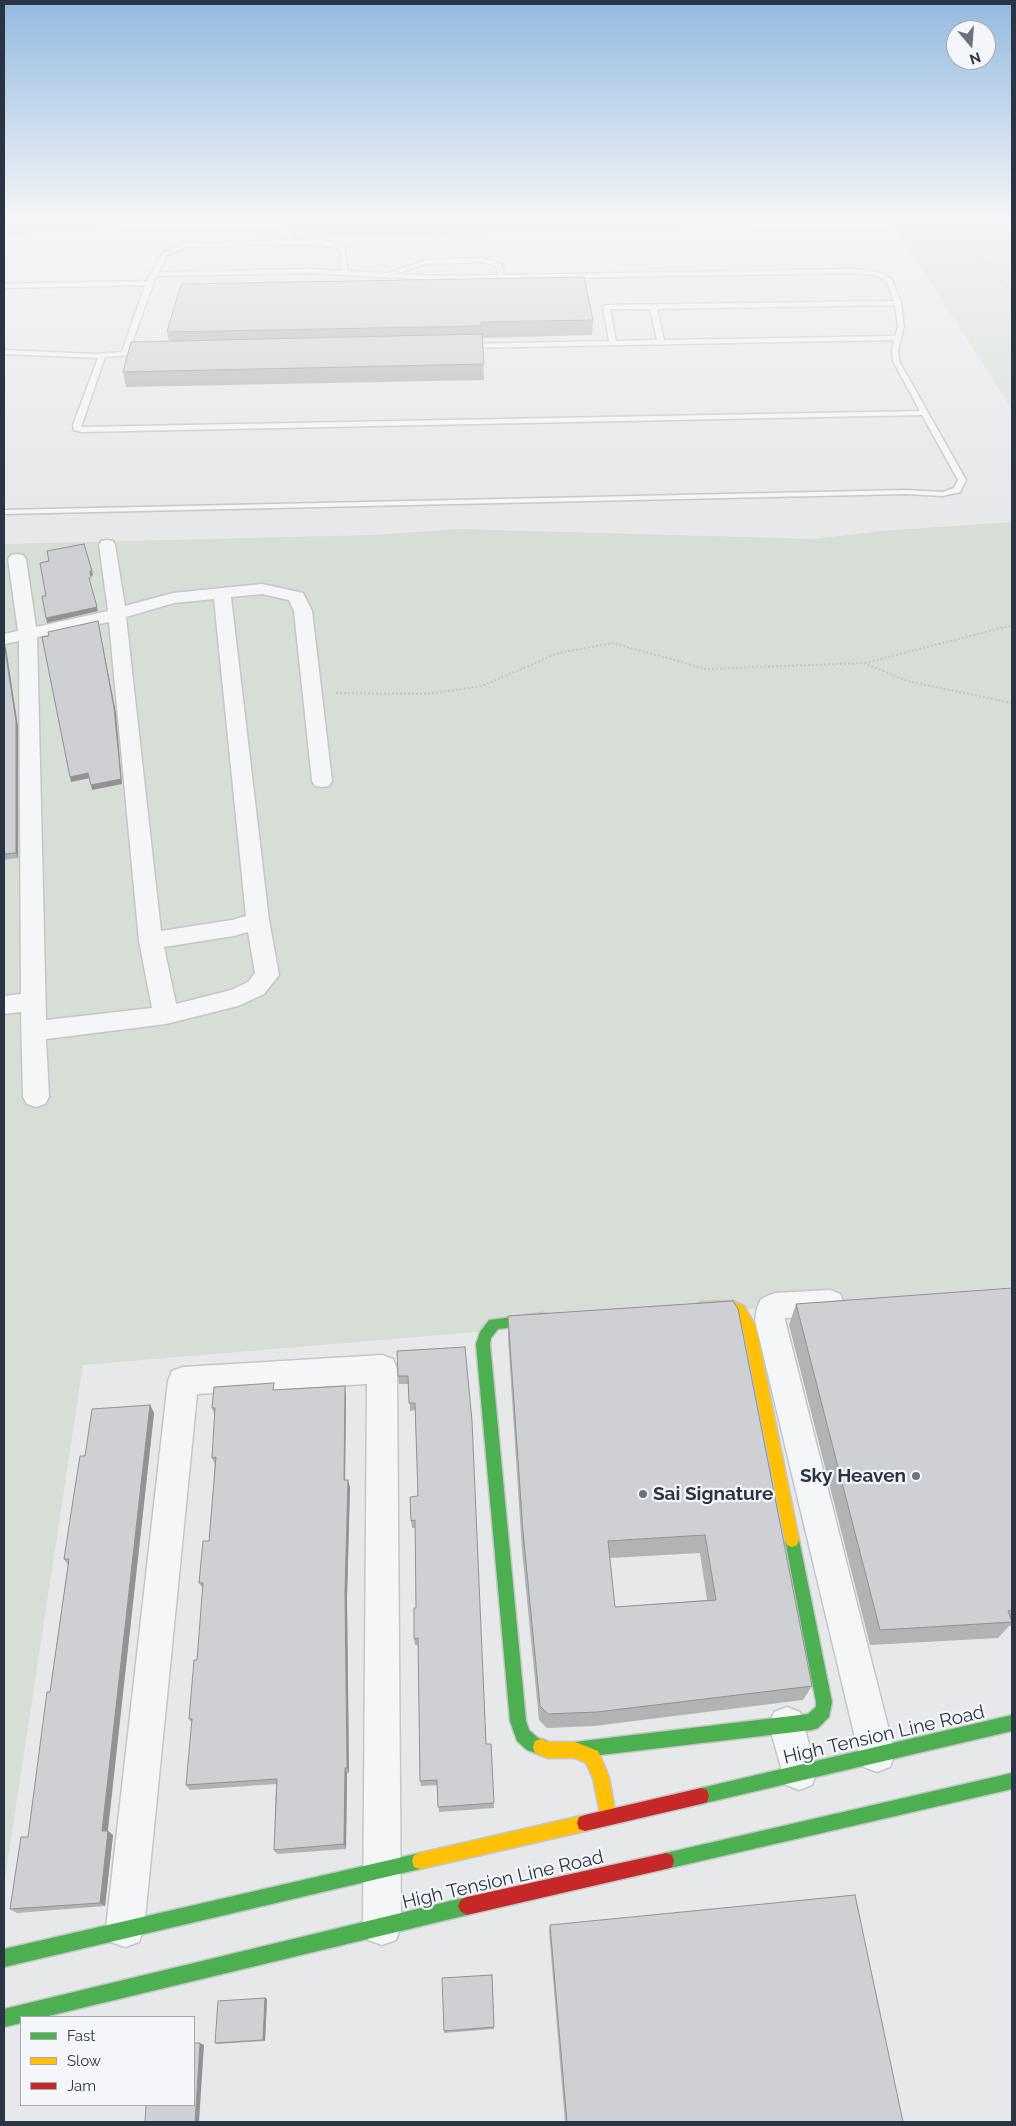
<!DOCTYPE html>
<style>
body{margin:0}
#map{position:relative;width:1016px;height:2126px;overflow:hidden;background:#e6e8ea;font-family:Raleway,sans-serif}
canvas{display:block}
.frame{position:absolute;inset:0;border:5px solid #2b3445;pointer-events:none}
.legend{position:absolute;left:20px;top:2016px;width:175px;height:90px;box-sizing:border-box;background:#f4f6f9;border:1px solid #a4a8b1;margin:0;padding:6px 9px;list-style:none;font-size:15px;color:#2b3445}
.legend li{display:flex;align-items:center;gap:10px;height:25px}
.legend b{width:25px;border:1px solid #a4a8b1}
.north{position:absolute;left:946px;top:20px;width:50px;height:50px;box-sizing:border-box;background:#f4f6f9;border:1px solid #a4a8b1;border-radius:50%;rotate:162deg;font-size:14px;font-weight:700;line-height:20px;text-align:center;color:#2b3445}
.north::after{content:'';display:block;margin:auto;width:18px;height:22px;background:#6c737f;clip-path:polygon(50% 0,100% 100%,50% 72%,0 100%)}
</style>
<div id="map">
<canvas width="1016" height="2126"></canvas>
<div class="frame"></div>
<ul class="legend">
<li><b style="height:6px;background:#4caf50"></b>Fast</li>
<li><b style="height:6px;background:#ffc107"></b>Slow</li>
<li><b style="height:6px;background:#c62828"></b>Jam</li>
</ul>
<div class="north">N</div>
</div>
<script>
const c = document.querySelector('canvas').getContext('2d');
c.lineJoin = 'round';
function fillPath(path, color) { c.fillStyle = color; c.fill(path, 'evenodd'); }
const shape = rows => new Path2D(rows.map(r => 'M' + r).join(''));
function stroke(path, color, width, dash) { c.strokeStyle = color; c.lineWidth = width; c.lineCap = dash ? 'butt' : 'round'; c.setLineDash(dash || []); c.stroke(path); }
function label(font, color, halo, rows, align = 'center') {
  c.font = font + ' Raleway,sans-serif'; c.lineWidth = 4.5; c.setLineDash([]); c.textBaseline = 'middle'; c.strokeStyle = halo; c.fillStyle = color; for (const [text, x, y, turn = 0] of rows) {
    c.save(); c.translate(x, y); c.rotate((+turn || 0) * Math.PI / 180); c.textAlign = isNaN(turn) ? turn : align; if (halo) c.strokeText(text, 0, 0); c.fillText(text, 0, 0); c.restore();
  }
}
fillPath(shape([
 [4,219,167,219,4,236],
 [284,219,1012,219,1012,409,890,220,295,239],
 [1012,522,1012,1287,83,1365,4,1885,4,544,374,535,459,529,813,539,882,531]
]), '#d6ded6');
const lane = shape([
 [320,240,342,245,345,248,348,271,388,273,427,260,483,258,501,264,505,275,852,269,879,272,892,280,901,303,904,327,898,350,899,361,966,480,960,492,943,496,906,494,4,514,4,510,906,490,943,492,954,488,958,480,922,415,82,432,74,430,73,425,98,358,4,354,4,350,96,354,122,352,145,285,4,288,4,284,147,281,163,253,186,243,320,240],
 [320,244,340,249,342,271,311,269,158,272,167,255,187,247,320,244],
 [483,262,496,266,499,275,434,276,395,274,427,264,483,262],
 [311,273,434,280,852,273,875,275,887,282,894,301,606,305,603,307,609,341,466,344,463,346,466,348,894,340,892,350,893,361,920,411,81,427,105,357,144,354,147,352,144,350,129,351,156,276,311,273],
 [895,305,898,327,895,336,664,340,657,309,895,305],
 [610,309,650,309,657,340,616,341,610,309]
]);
const street = shape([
 [107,540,113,541,115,545,125,606,173,593,262,584,303,593,312,611,332,781,329,786,322,787,315,786,312,781,294,611,289,600,262,594,231,597,269,920,279,975,264,994,238,1006,166,1024,46,1039,49,1097,45,1104,36,1107,27,1104,23,1097,21,1012,4,1014,4,996,21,994,19,641,4,644,4,634,18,631,8,559,11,555,17,554,23,555,26,559,36,627,108,611,99,545,101,541,107,540],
 [214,599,246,916,232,920,161,931,126,617,174,603,214,599],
 [109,622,139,941,152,1008,46,1020,37,637,109,622],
 [248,932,255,973,248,982,231,990,176,1004,164,947,234,936,248,932],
 [830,1290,840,1294,844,1303,840,1312,830,1316,785,1318,785,1320,895,1754,890,1767,877,1772,864,1767,859,1754,755,1320,757,1308,761,1299,765,1297,775,1293,830,1290],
 [382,1355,393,1359,397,1369,401,1926,396,1940,382,1945,368,1940,363,1926,367,1384,197,1394,144,1928,139,1942,125,1947,111,1942,106,1928,168,1381,172,1371,183,1367,382,1355],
 [787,1707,800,1712,817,1772,812,1785,799,1790,786,1785,769,1725,774,1712,787,1707]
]);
const fast = shape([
 [544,1313,549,1315,551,1319,549,1323,498,1329,491,1338,490,1344,526,1721,529,1730,538,1738,547,1741,549,1747,547,1753,541,1755,527,1750,517,1741,510,1721,476,1344,480,1332,489,1320,544,1313],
 [792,1533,797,1535,799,1540,832,1702,829,1717,818,1728,812,1730,575,1758,569,1756,567,1750,569,1744,575,1742,808,1714,816,1707,816,1702,785,1540,787,1535,792,1533],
 [1012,1715,1012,1731,701,1804,695,1802,693,1796,695,1790,701,1788,1012,1715],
 [1012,1773,1012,1789,666,1869,660,1867,658,1861,660,1855,666,1853,1012,1773],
 [420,1853,426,1855,428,1861,426,1867,420,1869,4,1967,4,1949,420,1853],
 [467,1897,473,1900,476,1906,473,1912,467,1915,44,2017,21,2017,21,2023,4,2027,4,2009,467,1897]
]);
const slow = shape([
 [732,1301,744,1306,756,1327,799,1540,797,1545,792,1547,787,1545,785,1540,743,1328,734,1314,731,1313,702,1314,697,1312,696,1308,697,1304,702,1302,732,1301],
 [541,1739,548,1742,575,1742,598,1751,609,1777,616,1817,614,1823,608,1825,602,1823,593,1778,586,1763,575,1758,548,1758,535,1753,533,1747,535,1741,541,1739],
 [585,1815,591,1817,593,1823,591,1829,585,1831,420,1869,414,1867,412,1861,414,1855,420,1853,585,1815]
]);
const jam = shape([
 [701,1788,707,1790,709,1796,707,1802,701,1804,585,1831,579,1829,577,1823,579,1817,585,1815,701,1788],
 [666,1853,672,1855,674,1861,672,1867,666,1869,467,1915,461,1912,458,1906,461,1900,467,1897,666,1853]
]);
stroke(lane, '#c4c6c8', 3);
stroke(street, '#c4c6c8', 3);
stroke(fast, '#c4c6c8', 3);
stroke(slow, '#c4c6c8', 3);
stroke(jam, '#c4c6c8', 3);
stroke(shape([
 [949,219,1012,294],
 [865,663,1012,625],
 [336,693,427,694,482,686,558,653,613,643,706,669,864,663,907,681,1012,703]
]), '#c5c6ca', 2, [2, 2]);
fillPath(lane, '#f5f6f7');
fillPath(street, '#f5f6f7');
fillPath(fast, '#4caf50');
fillPath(slow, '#ffc107');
fillPath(jam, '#c62828');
fillPath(shape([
 [181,284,593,320,592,335,482,338,484,380,126,387,123,372,169,341,167,332],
 [4,643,6,648,18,727,18,858,4,860],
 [1012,1288,1012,1626,1009,1626,998,1638,870,1645,789,1325,796,1304],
 [733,1301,812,1686,803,1700,594,1726,547,1728,539,1720,522,1550,508,1338,508,1316],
 [700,1553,707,1600,615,1607,610,1558],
 [465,1347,486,1744,491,1744,494,1808,439,1812,438,1785,421,1786,420,1781,418,1645,415,1645,414,1639,416,1608,415,1528,412,1528,411,1521,418,1496,415,1410,410,1411,409,1384,399,1384,398,1376],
 [276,1390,346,1394,345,1480,350,1487,347,1598,349,1773,347,1773,346,1849,277,1854,274,1850,276,1784,190,1790,186,1785,192,1723,189,1719,197,1660,203,1589,199,1583,209,1541,215,1465,212,1458,215,1416,212,1408],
 [150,1405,154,1413,108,1831,113,1835,105,1906,17,1913,10,1909,28,1837,50,1692,68,1565,64,1559,85,1456],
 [550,1925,903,2122,565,2122,549,1931],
 [492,1975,494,2029,444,2033,444,2031],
 [265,1998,267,1999,265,2041,217,2044,215,2043]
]), '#b1b3b5');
fillPath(shape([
 [90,571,92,571,93,575,91,576],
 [97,607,98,611,47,623,46,618],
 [99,626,116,713,122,784,92,790,91,785],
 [4,643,6,648,18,727,18,858,16,853],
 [88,773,90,778,71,782,70,777],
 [345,1386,346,1394,345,1487,344,1480],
 [150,1405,154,1413,107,1836,102,1831],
 [348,1480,350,1487,347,1598,349,1773,347,1768,345,1592],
 [345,1768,347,1773,346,1849,344,1844],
 [108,1831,113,1835,105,1906,100,1903],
 [265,1998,267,1999,265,2041,263,2040],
 [200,2043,204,2045,199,2122,195,2122]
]), '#909294');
const building = shape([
 [584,277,593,320,481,322,481,326,167,332,181,284,584,277],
 [482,334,484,364,123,372,131,342,482,334],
 [84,544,92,571,90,571,91,577,89,578,97,607,46,618,42,596,46,596,40,563,49,561,47,551,84,544],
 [98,621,114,708,121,779,91,785,88,773,70,777,42,637,49,636,48,632,98,621],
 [4,643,16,721,16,853,4,854,4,643],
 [1012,1288,1012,1610,1008,1611,1012,1622,880,1630,796,1304,1012,1288],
 [733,1301,738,1309,812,1686,597,1712,548,1714,540,1706,523,1532,508,1316,733,1301],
 [705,1535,716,1600,615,1607,608,1541,705,1535],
 [465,1347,472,1421,486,1744,491,1744,494,1803,438,1807,437,1780,420,1781,418,1638,414,1639,414,1608,416,1608,415,1520,411,1521,410,1497,418,1496,415,1403,409,1403,408,1376,398,1376,397,1351,465,1347],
 [274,1383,273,1390,345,1386,344,1480,348,1480,345,1592,347,1768,345,1768,344,1844,274,1850,277,1779,186,1785,192,1719,189,1719,194,1660,197,1660,203,1583,199,1583,203,1541,209,1541,216,1457,212,1458,215,1408,212,1408,214,1387,274,1383],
 [150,1405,102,1831,108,1831,100,1903,10,1909,21,1837,28,1837,47,1692,50,1692,69,1559,64,1559,71,1513,80,1456,85,1456,92,1409,150,1405],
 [855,1895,903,2122,567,2122,550,1925,855,1895],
 [492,1975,494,2027,444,2031,442,1978,492,1975],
 [265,1998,263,2040,215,2043,218,2001,265,1998],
 [194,2043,200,2043,195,2122,145,2122,146,2105,194,2105,194,2043]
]);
fillPath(building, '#ced0d3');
stroke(building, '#909294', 1);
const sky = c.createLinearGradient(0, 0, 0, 517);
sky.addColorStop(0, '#93bae0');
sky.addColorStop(0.42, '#f4f5f6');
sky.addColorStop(1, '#f4f5f600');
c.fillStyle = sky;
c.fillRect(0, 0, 1016, 517);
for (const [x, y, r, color] of [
 [916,1476,5,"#6c737f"],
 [643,1494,5,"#6c737f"]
]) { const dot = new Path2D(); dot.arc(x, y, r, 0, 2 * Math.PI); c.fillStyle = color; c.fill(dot); stroke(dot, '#f4f6f9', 2); }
label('bold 19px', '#2b3445', '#f4f6f9', [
 ["Sky Heaven",906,1476],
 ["Sai Signature",653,1494,"left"]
], 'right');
label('19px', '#2b3445', '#f4f6f9', [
 ["High Tension Line Road",884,1735,-13],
 ["High Tension Line Road",503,1880,-13]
]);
</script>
